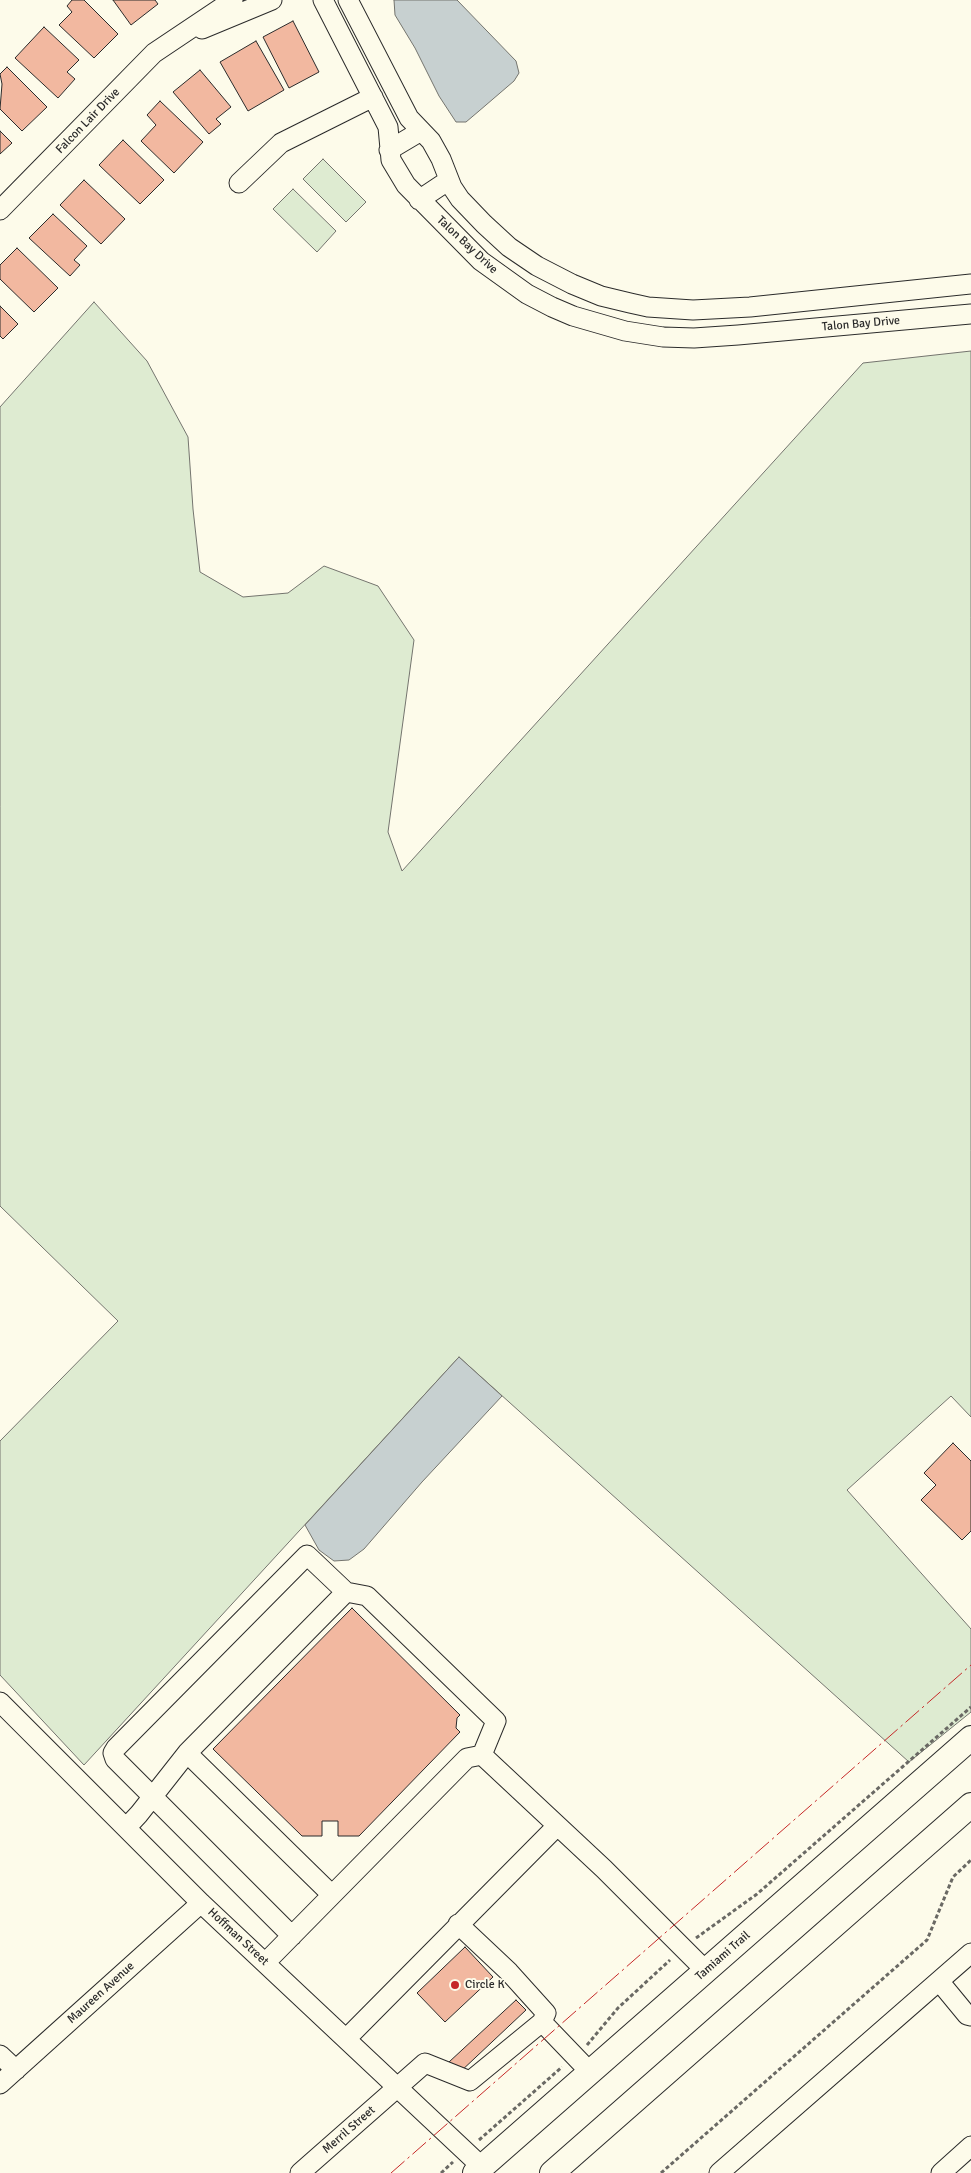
<!DOCTYPE html>
<style>
body{margin:0}
canvas{display:block;background:#fdfbea}
</style>
<canvas width="971" height="2173"></canvas>
<script>
const c = document.querySelector('canvas').getContext('2d');
c.lineJoin = 'round';
function fillPath(path, color) { c.fillStyle = color; c.fill(path, 'evenodd'); }
const shape = rows => new Path2D(rows.map(r => 'M' + r).join(''));
function stroke(path, color, width, dash) { c.strokeStyle = color; c.lineWidth = width; c.lineCap = dash ? 'butt' : 'round'; c.setLineDash(dash || []); c.stroke(path); }
function label(font, color, halo, rows, align = 'center') {
  c.font = font + ' Signika,sans-serif'; c.lineWidth = 4; c.setLineDash([]); c.textBaseline = 'middle'; c.strokeStyle = halo; c.fillStyle = color; for (const [text, x, y, turn = 0] of rows) {
    c.save(); c.translate(x, y); c.rotate((+turn || 0) * Math.PI / 180); c.textAlign = isNaN(turn) ? turn : align; if (halo) c.strokeText(text, 0, 0); c.fillText(text, 0, 0); c.restore();
  }
}
const green = shape([
 [323,159,366,202,346,222,303,179,323,159],
 [293,189,336,231,317,252,273,209,293,189],
 [94,302,147,361,188,437,193,509,200,572,243,597,288,593,324,566,378,586,414,640,388,832,402,871,863,363,971,351,971,1417,951,1396,847,1490,971,1629,971,1712,909,1762,459,1357,84,1765,0,1675,0,1441,118,1321,0,1206,0,407,94,302]
]);
fillPath(green, '#deebd1');
stroke(green, '#74746e', 1);
const water = shape([
 [394,0,457,0,516,61,519,73,514,81,479,111,466,122,456,122,439,96,415,48,395,15,394,0],
 [459,1357,502,1396,422,1482,364,1549,349,1560,334,1561,319,1550,305,1525,459,1357]
]);
fillPath(water, '#c7d0d0');
stroke(water, '#74746e', 1);
const building = shape([
 [72,0,84,0,118,34,94,58,59,25,72,12,67,6,72,0],
 [113,0,155,0,158,4,131,25,113,0],
 [293,21,319,72,289,88,263,37,293,21],
 [44,27,79,60,67,72,75,79,58,98,15,58,44,27],
 [256,41,284,90,248,111,220,62,256,41],
 [7,67,47,107,22,131,0,109,2,84,0,74,7,67],
 [200,70,231,107,216,119,221,124,209,134,173,92,200,70],
 [160,101,203,142,174,173,141,141,156,125,147,115,160,101],
 [0,131,12,143,0,154,0,131],
 [123,140,164,180,140,204,99,165,123,140],
 [84,180,125,219,101,244,60,205,84,180],
 [53,214,87,246,74,260,80,265,70,276,29,238,53,214],
 [17,248,58,288,34,312,0,279,0,265,17,248],
 [0,306,18,324,3,339,0,336,0,306],
 [953,1443,971,1461,971,1531,962,1540,921,1500,936,1485,924,1473,953,1443],
 [352,1608,460,1715,457,1718,456,1728,460,1732,359,1836,338,1836,338,1821,322,1821,322,1836,302,1836,213,1749,352,1608],
 [465,1947,493,1977,445,2022,417,1993,465,1947],
 [516,2000,526,2010,459,2073,449,2062,516,2000]
]);
fillPath(building, '#f2b8a0');
stroke(building, '#2b2b2b', 1);
const minor = shape([
 [323,0,388,127,391,160,406,185,481,261,527,294,552,307,573,316,625,331,663,337,694,338,738,335,971,314],
 [348,0,409,118,431,141,441,159,452,187,460,199,484,224,509,247,537,266,572,284,601,296,630,303,648,307,693,310,750,307,971,284],
 [202,29,272,0],
 [389,150,421,131],
 [239,183,281,143,373,97],
 [419,200,449,180],
 [0,210,154,53,233,0],
 [0,1702,201,1903,482,2167],
 [187,1753,332,1895],
 [126,1828,139,1814,187,1753,346,1592,367,1596,496,1721,482,1755,604,1869,706,1971],
 [458,1924,509,1972,546,2013,542,2022,590,2072],
 [292,1936,115,1759,113,1753,116,1748,307,1555,346,1592],
 [265,1963,467,1758,482,1755],
 [939,1981,967,2015,971,2016],
 [346,2039,557,1826],
 [0,2055,16,2070],
 [0,2084,201,1903],
 [300,2173,425,2063,470,2081,542,2022],
 [719,2173,971,1953],
 [941,2173,971,2146]
]);
const major = shape([
 [475,2173,971,1738],
 [552,2173,971,1805]
]);
stroke(minor, '#2b2b2b', 21);
stroke(major, '#2b2b2b', 26);
stroke(shape([
 [696,1938,757,1894,971,1707],
 [587,2045,618,2008,670,1960],
 [479,2140,562,2067],
 [441,2173,453,2162],
 [661,2173,927,1940,953,1877,971,1860]
]), '#6a6964', 3, [4, 2.5]);
stroke(minor, '#fdfbea', 19);
stroke(major, '#fdfbea', 24);
stroke(shape([
 [391,2173,971,1665]
]), '#c62828', 1, [18, 4, 2.5, 4]);
for (const [x, y, r, color] of [
 [455,1985,5,"#c62828"]
]) { const dot = new Path2D(); dot.arc(x, y, r, 0, 2 * Math.PI); c.fillStyle = color; c.fill(dot); stroke(dot, '#fdfbea', 2); }
label('12px', '#2b2b2b', '#fdfbea', [
 ["Falcon Lair Drive",88,121,-46],
 ["Talon Bay Drive",467,245,43],
 ["Talon Bay Drive",861,324,-5],
 ["Hoffman Street",238,1937,43],
 ["Tamiami Trail",723,1956,-41],
 ["Maureen Avenue",101,1993,-42],
 ["Merril Street",349,2130,-41]
]);
label('12px', '#2b2b2b', '#fdfbea', [
 ["Circle K",465,1985]
], 'left');
</script>
